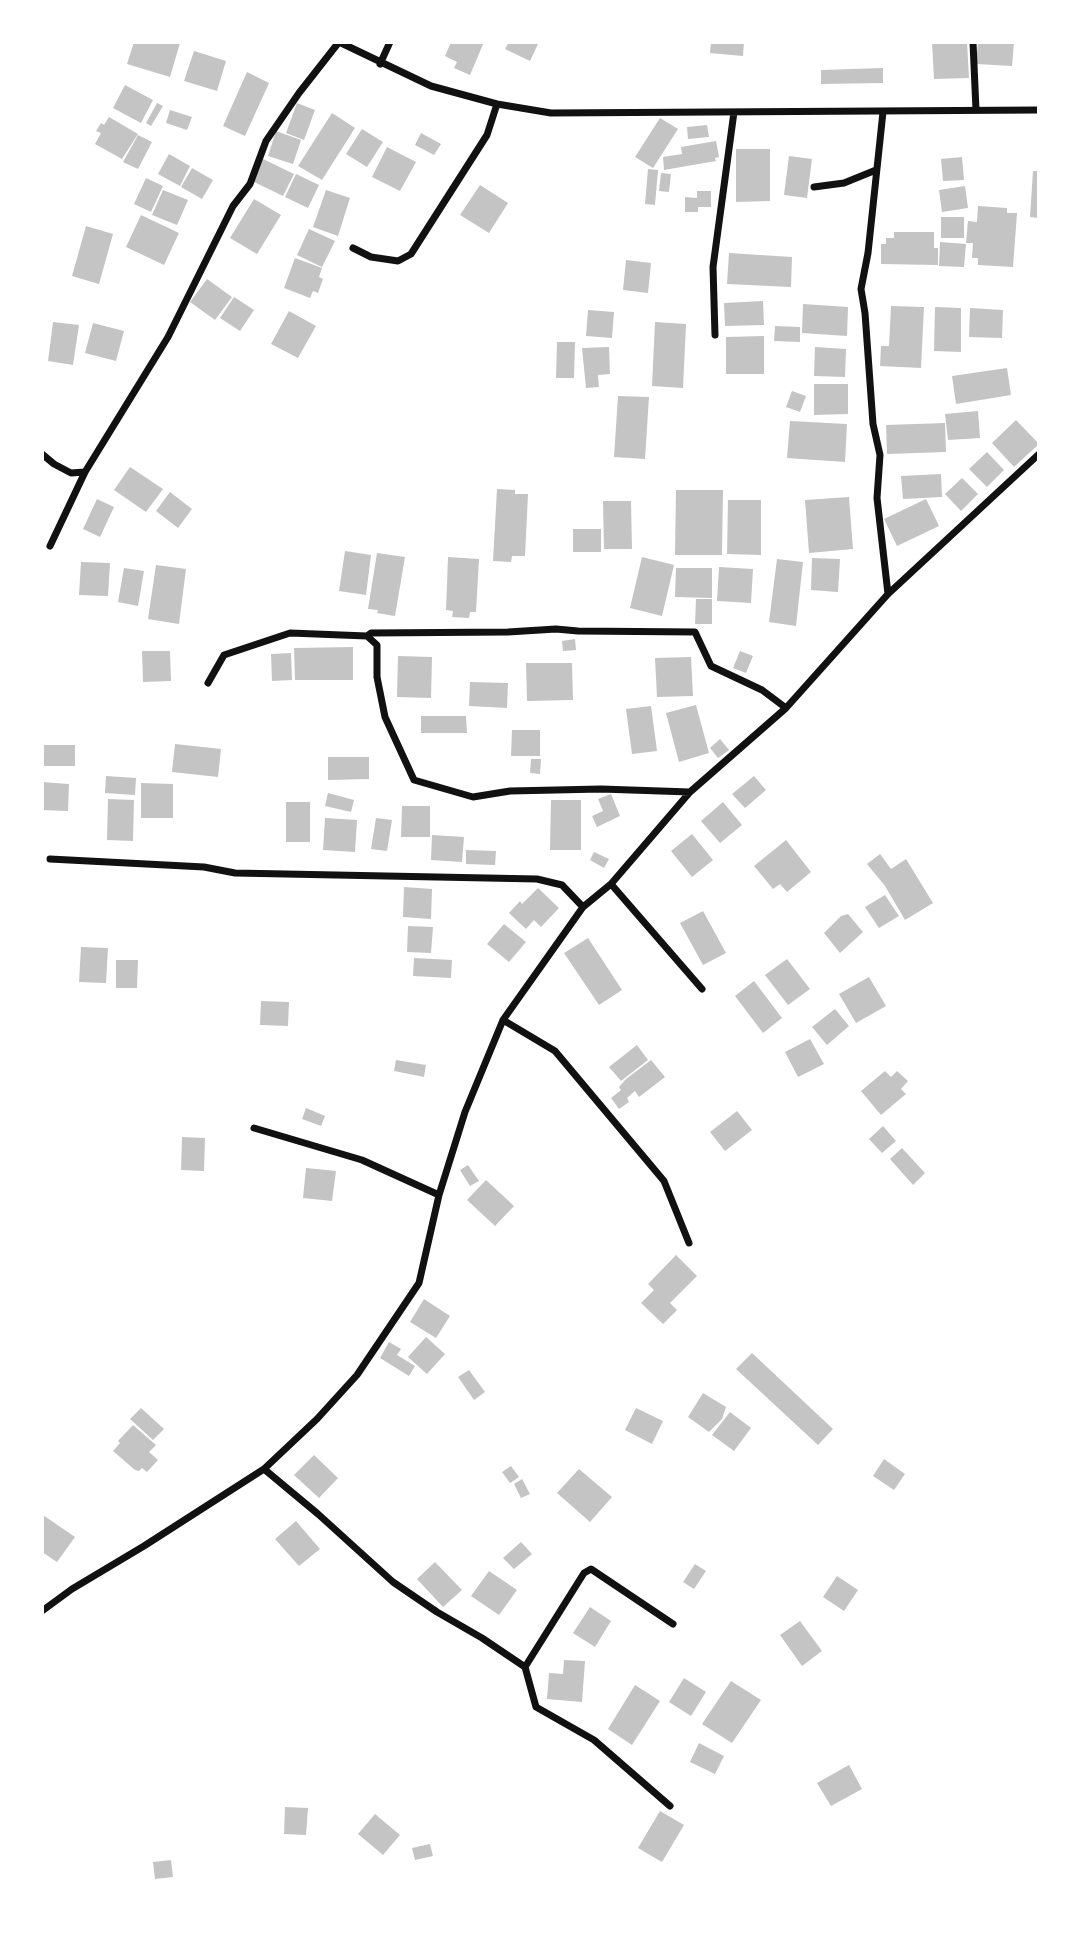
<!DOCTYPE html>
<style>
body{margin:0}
#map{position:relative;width:1081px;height:1942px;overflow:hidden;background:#fff;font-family:"Asap Condensed",sans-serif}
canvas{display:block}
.frame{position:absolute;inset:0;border:44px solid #fff;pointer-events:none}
</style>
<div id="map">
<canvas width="1081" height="1942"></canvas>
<div class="frame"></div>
</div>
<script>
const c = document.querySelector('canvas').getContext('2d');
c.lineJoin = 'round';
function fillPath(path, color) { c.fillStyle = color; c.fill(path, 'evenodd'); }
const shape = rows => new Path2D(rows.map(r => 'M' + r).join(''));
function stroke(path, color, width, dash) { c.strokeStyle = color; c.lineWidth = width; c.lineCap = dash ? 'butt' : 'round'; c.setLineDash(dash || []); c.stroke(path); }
fillPath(shape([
 [134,42,180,43,170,77,127,64],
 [451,42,484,42,470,75,454,68,457,62,445,56],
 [509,42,539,42,530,61,505,49],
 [711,42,744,42,743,56,710,53],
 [932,42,967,42,969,78,934,79],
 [978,42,1014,42,1012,66,976,64],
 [194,51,226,61,217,91,184,81],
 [883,68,883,83,821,84,821,70],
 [247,72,269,83,245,136,223,126],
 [125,85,153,100,141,123,113,108],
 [157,103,163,106,151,126,146,123],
 [297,103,315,110,304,140,286,133],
 [170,110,192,117,187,130,166,123],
 [332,113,355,128,322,180,298,166],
 [109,117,138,134,122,159,95,144,101,133,96,131,101,123,104,125],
 [660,118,678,129,653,168,635,157],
 [707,125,709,137,688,139,687,127],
 [362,129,383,142,367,167,346,154],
 [276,131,301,140,293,164,268,156],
 [421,133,441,144,434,155,415,145],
 [138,135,152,142,138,169,123,162],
 [716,141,719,157,715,158,716,161,664,170,663,157,682,154,681,147],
 [387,147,416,162,400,191,372,177],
 [736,149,770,149,770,201,736,202],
 [169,154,190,166,180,186,158,174],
 [789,156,812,159,807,198,784,195],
 [962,157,964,180,943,181,941,159],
 [263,159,294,174,283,196,252,181],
 [192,168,213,180,202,199,181,187],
 [648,169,658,170,655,205,645,204],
 [1033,171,1039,171,1039,218,1030,217],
 [661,173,671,174,669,192,659,191],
 [296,174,319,185,308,208,285,197],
 [146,178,163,186,151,212,134,204],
 [480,185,508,203,489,233,460,215],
 [965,186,968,208,942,212,939,190],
 [163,190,188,200,177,225,152,215],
 [326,190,350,198,338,236,313,227],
 [697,191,711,191,711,207,698,207,698,212,685,212,685,197,697,198],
 [254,199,281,215,257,254,230,238],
 [978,206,1007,208,1007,213,1017,213,1013,267,978,265,978,258,972,258,973,243,966,243,968,221,977,222],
 [141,215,179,233,164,265,126,247],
 [941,217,964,217,964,238,941,238],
 [86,226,113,234,99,284,72,276],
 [309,229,335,241,322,267,297,255],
 [894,232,934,232,934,248,938,248,938,265,881,264,881,244,886,244,886,238,894,238],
 [940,242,966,244,964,267,939,266],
 [729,253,792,257,791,287,727,284],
 [295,258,322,268,319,277,323,279,318,293,313,291,310,298,284,288],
 [626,260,651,263,648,293,623,290],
 [207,279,232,297,215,320,190,302],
 [234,297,254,310,240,331,220,318],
 [763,301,764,325,725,326,724,303],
 [803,304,848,307,847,336,802,333],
 [891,306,924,307,921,368,880,366,881,346,889,346],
 [935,307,961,308,961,352,934,351],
 [970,308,1003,310,1002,338,969,337],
 [588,310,614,312,612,338,586,336],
 [289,311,316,326,298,358,271,344],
 [53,322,79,325,73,365,48,361],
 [655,322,686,324,683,388,652,386],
 [93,323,124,331,116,361,85,353],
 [775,326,800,327,800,342,774,341],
 [764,336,764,374,726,374,726,337],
 [557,342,575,342,574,378,556,378],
 [609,347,610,374,598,375,599,387,586,388,582,348],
 [815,347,846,349,845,377,814,376],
 [1007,368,1011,395,956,404,952,376],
 [814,384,848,384,848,414,814,415],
 [792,391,806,396,800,412,786,407],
 [618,396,649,397,645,459,614,457],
 [978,411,980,438,948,440,945,414],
 [1016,420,1039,444,1014,467,992,443],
 [790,421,847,424,845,462,787,458],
 [945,423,946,452,887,454,886,425],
 [987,452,1004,470,987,487,969,469],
 [130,467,163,489,146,512,114,490],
 [941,474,942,497,903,499,901,476],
 [962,478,978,494,961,511,945,494],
 [497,489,515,490,515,494,528,494,525,556,512,556,511,562,493,561],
 [676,490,723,490,722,555,675,555],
 [170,492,192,509,178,528,156,511],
 [849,497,853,549,809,553,805,500],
 [97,499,114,507,100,537,83,529],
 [926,499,939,526,897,546,884,519],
 [728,500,761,500,761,555,727,554],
 [603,501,631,501,632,549,604,549],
 [573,529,601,529,601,552,573,552],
 [345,551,371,555,366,595,339,591],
 [377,553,405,557,395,616,377,613,378,610,368,609],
 [448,557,479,559,476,612,470,612,469,618,452,617,453,611,446,610],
 [642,557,674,565,662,616,630,608],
 [812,558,840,559,838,592,811,590],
 [777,559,803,562,796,626,769,622],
 [81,562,110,563,108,596,79,595],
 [156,565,186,569,179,624,148,619],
 [719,567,753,569,751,603,717,601],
 [124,568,144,571,138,606,118,602],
 [676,568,712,568,712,598,675,597],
 [696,599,712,599,712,624,695,624],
 [575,639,576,650,563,651,562,641],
 [353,647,353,680,295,680,294,648],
 [142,651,170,651,171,681,143,682],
 [740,651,753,656,746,673,733,668],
 [291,653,292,680,272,681,271,654],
 [398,656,432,657,431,698,397,697],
 [691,657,693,696,657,697,655,658],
 [526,663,572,663,573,700,527,701],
 [470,682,508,683,507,708,469,706],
 [696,705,709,753,679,762,666,713],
 [651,706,657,751,632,754,626,709],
 [421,716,466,716,467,733,421,733],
 [512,730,540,730,540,756,511,756],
 [720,739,729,750,718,758,710,748],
 [175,744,221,749,218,777,172,772],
 [42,745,75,745,75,766,42,766],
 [328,757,369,757,369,779,328,780],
 [531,759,541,759,540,774,530,773],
 [106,776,136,778,135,795,105,793],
 [754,776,766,790,745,808,732,794],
 [42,782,69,784,68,811,42,810],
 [141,783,173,784,173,818,141,818],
 [328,793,354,800,351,812,325,806],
 [611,794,620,816,597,827,592,816,603,811,598,799],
 [108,799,134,800,133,841,107,840],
 [551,800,581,800,581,850,550,850],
 [286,802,310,802,310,842,286,842],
 [723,802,742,825,720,843,701,821],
 [402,806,430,806,430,837,401,837],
 [325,818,357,820,355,852,323,850],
 [376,818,392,820,387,851,371,849],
 [692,834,713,860,692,877,671,851],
 [432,835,464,837,462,862,431,860],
 [786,840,811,872,787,892,780,884,773,889,754,866],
 [466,850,496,851,495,865,466,864],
 [594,852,609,859,604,868,590,860],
 [880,854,891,869,906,859,933,903,905,920,885,886,867,864],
 [404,887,432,889,431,919,403,917],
 [538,888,559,908,541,927,534,920,526,929,509,913,520,901,522,904],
 [885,895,899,916,879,928,865,907],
 [703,911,726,953,703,965,680,923],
 [848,914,863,932,840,953,824,933,841,916],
 [504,924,526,942,509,962,487,944],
 [408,926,433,927,431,953,407,952],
 [588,938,622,990,599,1005,564,953],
 [81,947,108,948,106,983,79,982],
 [414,958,452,960,451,978,413,976],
 [787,959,810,989,788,1005,765,975],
 [116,960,138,960,137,988,116,988],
 [869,977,886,1006,856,1023,839,994],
 [754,981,782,1018,763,1033,735,996],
 [261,1001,289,1002,288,1026,260,1025],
 [835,1009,849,1026,827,1045,812,1027],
 [810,1039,824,1064,798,1077,785,1052],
 [637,1045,648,1060,621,1081,609,1067],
 [396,1060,426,1065,424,1077,394,1071],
 [651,1060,665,1077,639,1097,635,1091,627,1098,629,1102,619,1109,611,1098,621,1090,619,1087,626,1079],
 [885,1071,891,1077,897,1071,908,1081,901,1089,906,1094,881,1115,861,1091],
 [306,1108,325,1116,321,1126,302,1119],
 [737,1111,752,1130,725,1151,710,1132],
 [883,1126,896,1141,882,1153,869,1139],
 [182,1137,205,1138,204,1171,181,1170],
 [902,1148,925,1173,913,1185,890,1159],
 [468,1165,479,1181,470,1186,460,1170],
 [306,1168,336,1171,332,1201,303,1198],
 [486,1180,514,1206,495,1226,467,1200],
 [676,1255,697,1276,670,1303,677,1310,663,1324,641,1303,654,1290,648,1284],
 [424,1299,450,1316,436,1338,410,1322],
 [426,1337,445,1354,427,1374,408,1357],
 [389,1342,401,1349,397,1355,415,1366,409,1376,380,1358],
 [752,1353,833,1429,818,1445,736,1369],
 [469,1370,485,1392,474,1400,458,1377],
 [703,1393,726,1407,722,1419,709,1432,688,1417],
 [141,1408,164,1429,153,1440,130,1419],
 [636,1408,663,1421,652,1444,625,1430],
 [730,1412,751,1428,734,1451,712,1435],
 [133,1425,156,1445,149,1452,158,1460,147,1472,142,1468,139,1471,135,1470,113,1451,120,1443,118,1441],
 [314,1455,338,1478,319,1498,294,1475],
 [884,1459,905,1474,894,1490,873,1476],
 [511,1466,519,1477,510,1483,502,1472],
 [579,1469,612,1497,590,1522,557,1493],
 [522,1479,530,1494,521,1498,514,1484],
 [43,1515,75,1537,57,1562,42,1552],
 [296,1521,320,1549,299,1566,275,1539],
 [521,1542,532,1554,514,1569,503,1558],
 [435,1562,462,1590,443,1607,417,1579],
 [695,1564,706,1571,694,1589,683,1582],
 [489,1571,517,1590,499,1615,471,1596],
 [837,1576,858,1590,844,1611,823,1597],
 [590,1607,611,1621,595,1647,573,1633],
 [800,1621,822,1651,802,1666,780,1635],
 [564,1660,585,1661,582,1702,547,1699,549,1673,563,1674],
 [684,1678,706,1692,691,1716,669,1702],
 [731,1681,761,1700,732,1743,702,1724],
 [635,1685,660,1701,632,1745,608,1729],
 [699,1743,724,1756,715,1774,690,1762],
 [849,1765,862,1789,831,1806,817,1783],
 [285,1807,308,1808,306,1835,284,1834],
 [660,1811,684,1825,662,1862,638,1848],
 [375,1814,400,1835,383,1855,358,1834],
 [430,1844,433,1856,415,1860,412,1848],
 [171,1860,173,1877,155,1879,153,1862]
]), '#c4c4c4');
stroke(shape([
 [339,42,431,86,497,104,551,113,1039,110],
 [973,42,976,110],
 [380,64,390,42],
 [883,112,868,253,861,289,865,313,873,424,880,455,877,498,888,594],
 [814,187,844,183,876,170],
 [353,248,371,257,398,261,411,254,487,135,497,104],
 [715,335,713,267,734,112],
 [42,454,54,464,71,473,85,472],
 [50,546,85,472,168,337,233,206,250,184,266,141,299,93,339,42],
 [367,636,371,633,508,632,556,629,578,631,695,632,711,666,762,690,786,708],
 [208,683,224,655,290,633,367,636,377,645,377,677,385,717,414,780,473,797,510,791,601,789,690,792],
 [50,859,204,867,235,873,537,879,562,885,583,907],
 [611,884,702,989],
 [503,1020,555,1051,664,1181,689,1243],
 [254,1128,362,1160,439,1195],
 [264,1469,318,1514,393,1582,437,1612,482,1638,525,1667],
 [42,1611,72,1589,144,1546,264,1469,317,1419,357,1375,419,1283,439,1195,465,1112,503,1020,583,907,611,884,690,792,786,708,888,594,1039,454],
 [670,1806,594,1740,536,1707,525,1667,584,1573,591,1569,673,1624]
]), '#111', 7);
</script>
